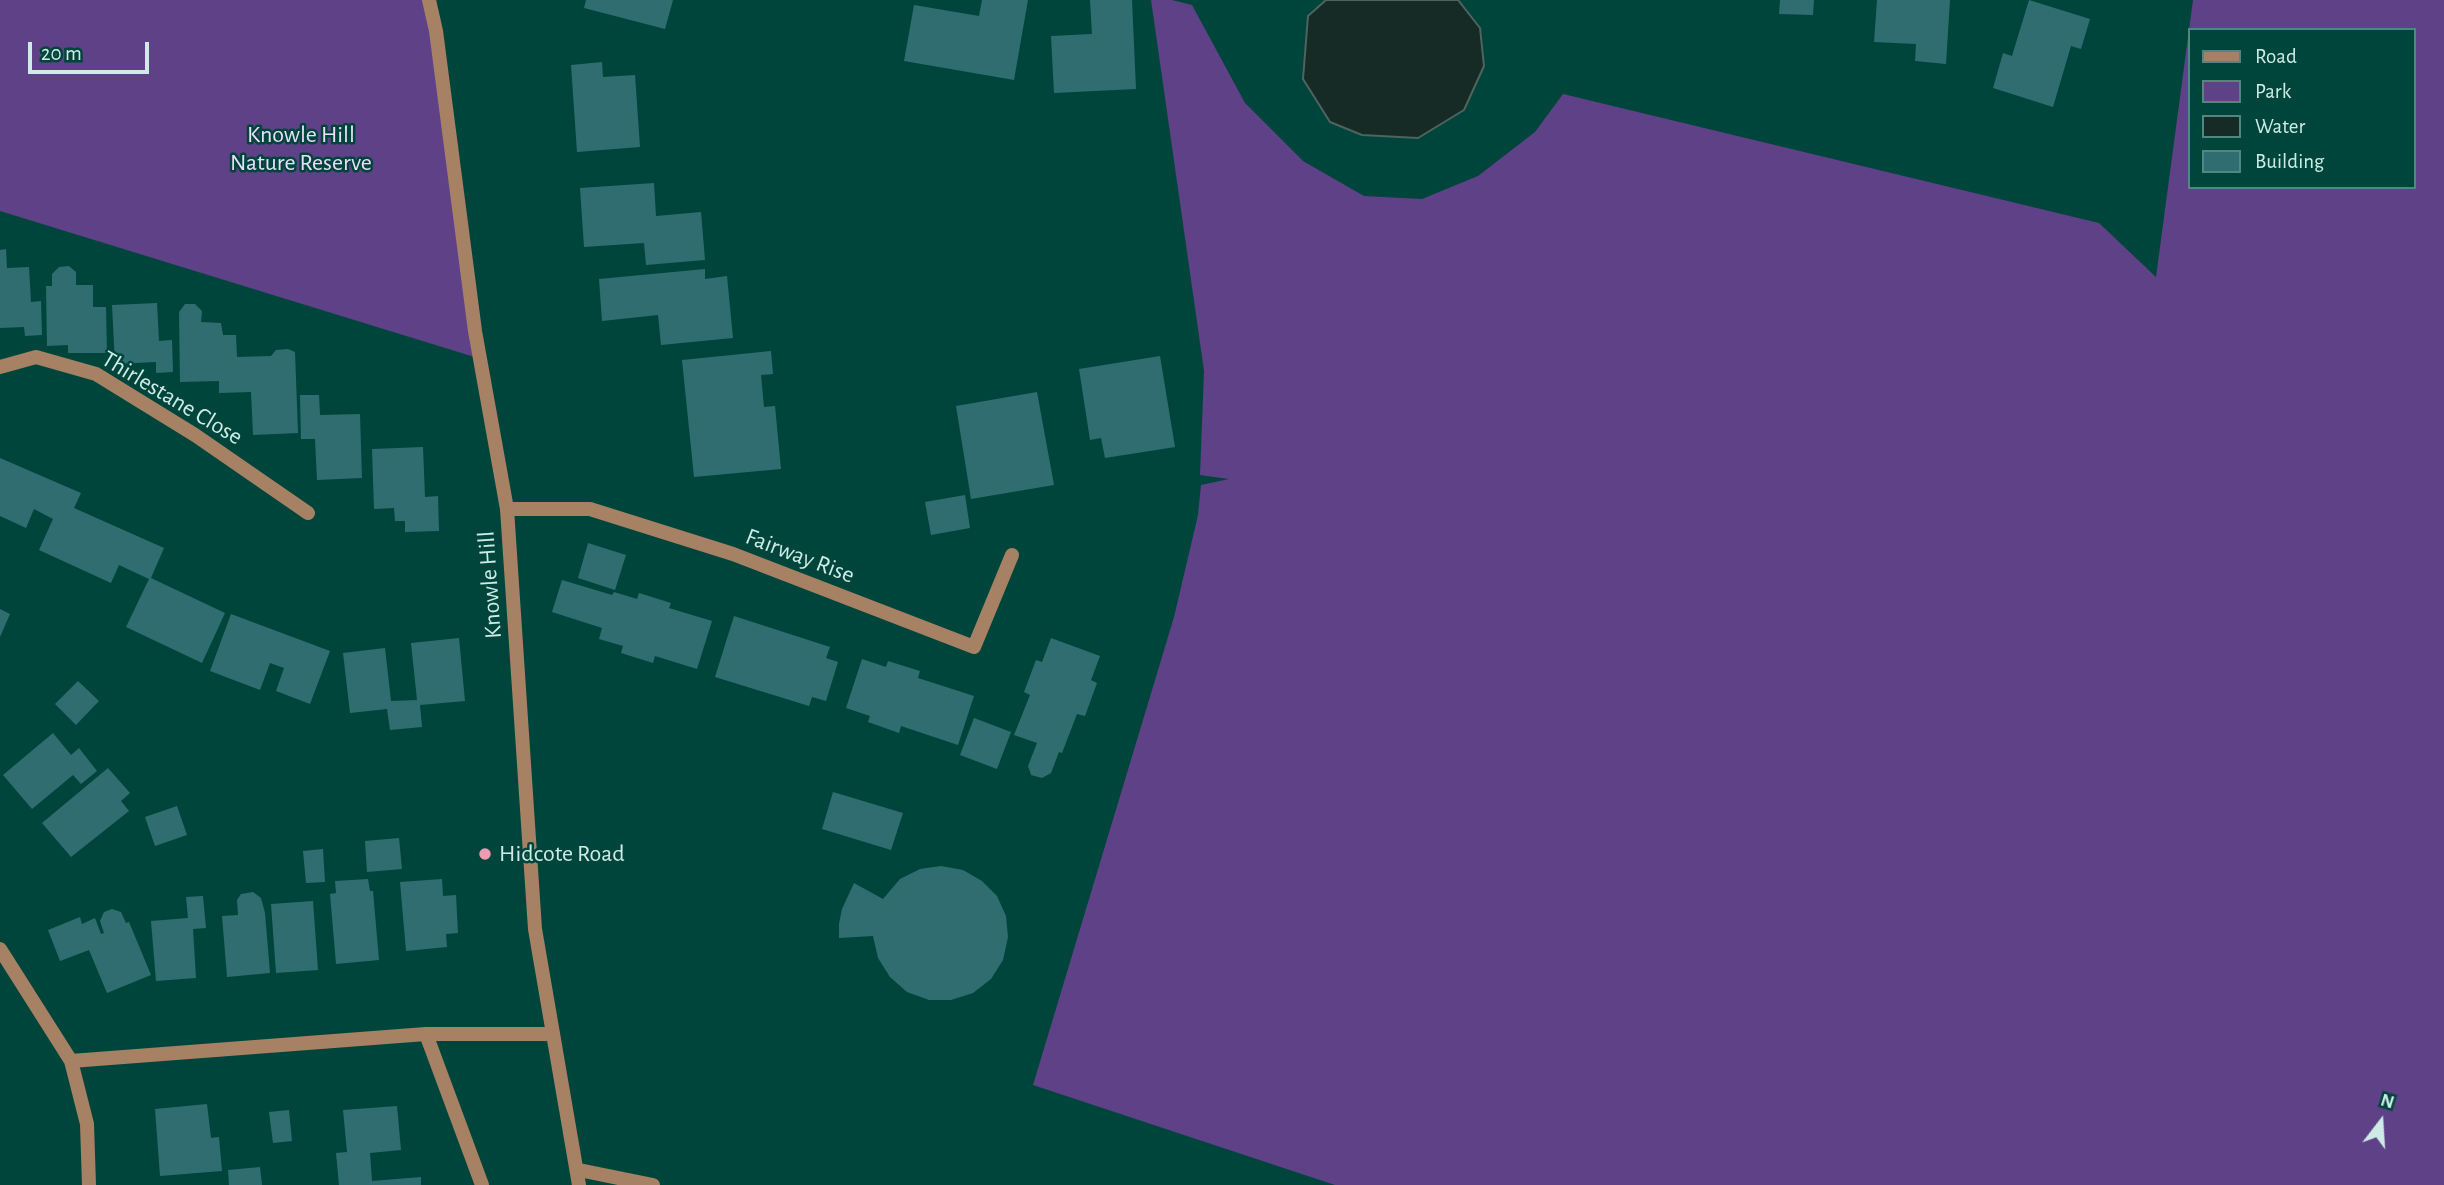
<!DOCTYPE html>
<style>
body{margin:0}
#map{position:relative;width:2444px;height:1185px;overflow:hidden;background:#00453c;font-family:"Alegreya Sans",sans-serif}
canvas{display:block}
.legend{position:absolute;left:2188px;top:28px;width:228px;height:161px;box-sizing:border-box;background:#00453c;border:2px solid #528780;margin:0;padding:9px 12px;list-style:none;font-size:21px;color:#ceebe5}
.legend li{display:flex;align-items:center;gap:14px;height:35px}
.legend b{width:35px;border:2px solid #528780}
.north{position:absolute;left:2346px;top:1087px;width:70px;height:70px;-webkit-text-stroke:5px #00453c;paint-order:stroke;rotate:17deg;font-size:19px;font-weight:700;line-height:28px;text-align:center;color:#ceebe5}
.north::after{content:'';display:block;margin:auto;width:24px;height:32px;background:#ceebe5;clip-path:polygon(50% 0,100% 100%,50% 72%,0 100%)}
.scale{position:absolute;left:28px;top:42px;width:121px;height:32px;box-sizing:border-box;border:4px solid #ceebe5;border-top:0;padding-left:9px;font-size:21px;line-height:24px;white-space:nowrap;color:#ceebe5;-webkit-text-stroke:5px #00453c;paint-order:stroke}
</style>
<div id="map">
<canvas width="2444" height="1185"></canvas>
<ul class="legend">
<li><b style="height:9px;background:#a68163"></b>Road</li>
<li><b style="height:19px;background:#5e4187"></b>Park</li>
<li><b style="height:19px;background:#162a26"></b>Water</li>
<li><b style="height:19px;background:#306d71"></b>Building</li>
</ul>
<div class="north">N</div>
<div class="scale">20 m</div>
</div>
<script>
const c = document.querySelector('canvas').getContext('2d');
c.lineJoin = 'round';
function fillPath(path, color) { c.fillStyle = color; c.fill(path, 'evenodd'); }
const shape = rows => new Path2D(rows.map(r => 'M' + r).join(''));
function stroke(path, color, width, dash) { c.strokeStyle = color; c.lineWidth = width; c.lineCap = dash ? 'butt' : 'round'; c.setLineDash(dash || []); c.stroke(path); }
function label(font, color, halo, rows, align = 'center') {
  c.font = font + ' "Alegreya Sans",sans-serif'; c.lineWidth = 5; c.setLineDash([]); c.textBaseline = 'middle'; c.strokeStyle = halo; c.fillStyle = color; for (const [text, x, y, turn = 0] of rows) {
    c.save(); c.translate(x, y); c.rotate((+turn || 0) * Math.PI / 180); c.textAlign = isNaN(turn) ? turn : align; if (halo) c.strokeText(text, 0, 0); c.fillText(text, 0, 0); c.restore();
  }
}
fillPath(shape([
 [0,0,429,0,481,359,0,211],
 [1151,0,1172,0,1192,5,1245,103,1303,161,1364,196,1422,199,1478,176,1535,132,1563,94,2099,223,2156,277,2193,0,2444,0,2444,1185,1335,1185,1033,1085,1174,617,1198,515,1201,485,1229,479,1200,475,1204,371],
 [2190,30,2414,30,2414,187,2190,187]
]), '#5e4187');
const water = shape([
 [1326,0,1458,0,1480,28,1484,66,1464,110,1418,138,1362,135,1330,122,1303,79,1308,16,1326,0]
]);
fillPath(water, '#162a26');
stroke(water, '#4d645f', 2);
fillPath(shape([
 [586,0,673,0,665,29,584,8],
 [982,0,1028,0,1014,80,904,61,914,5,979,16],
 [1090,0,1132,0,1136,89,1054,93,1051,36,1092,34],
 [1780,0,1814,0,1813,15,1779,14],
 [1877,0,1950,0,1946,64,1915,61,1916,44,1874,42],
 [2029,0,2090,19,2081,49,2071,46,2053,107,1993,88,2003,53,2012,56],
 [602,62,603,77,635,75,640,147,577,152,571,65],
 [654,183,656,216,701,212,705,260,646,265,644,243,584,247,580,188],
 [6,249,7,268,29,267,31,302,41,301,42,335,25,336,24,327,0,328,0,250],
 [69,266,76,272,76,285,93,285,93,307,106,307,107,353,68,353,68,345,47,346,46,286,52,286,52,274,59,267],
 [705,269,705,279,727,276,733,338,661,345,658,315,602,321,599,279],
 [157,303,159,341,172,340,173,372,156,373,156,362,115,364,112,305],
 [185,304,195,304,202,311,201,322,221,323,223,335,236,335,237,357,271,356,276,350,288,349,295,352,298,433,253,435,251,392,219,393,219,381,180,382,179,312],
 [771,351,773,374,761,375,764,407,775,406,781,469,694,477,682,360],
 [1160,356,1175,447,1105,458,1101,438,1090,440,1079,369],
 [1037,392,1054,485,971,499,956,406],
 [300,395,319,395,320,415,360,414,362,478,317,480,315,439,301,439],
 [423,447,425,497,438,496,439,531,405,532,405,521,395,521,394,508,374,509,372,449],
 [0,458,81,493,74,508,164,548,151,578,225,613,202,663,126,627,149,579,119,565,111,583,39,550,53,519,34,509,26,528,0,516],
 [965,495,970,528,931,535,925,502],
 [588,543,626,555,615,590,578,578],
 [562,580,612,595,614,592,637,599,639,593,671,603,669,608,712,621,697,669,655,656,653,663,621,653,623,646,599,639,602,628,552,612],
 [0,609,10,614,0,637],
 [231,614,330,651,310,704,276,691,284,668,270,663,260,690,210,671],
 [734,616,830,647,826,658,838,662,826,701,812,697,809,706,715,677],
 [459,638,465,701,420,705,422,727,390,730,387,709,350,713,343,653,385,648,391,701,417,700,411,643],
 [1051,638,1100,656,1091,680,1097,683,1085,716,1077,714,1062,753,1059,752,1051,773,1042,778,1031,775,1028,766,1037,743,1014,735,1030,695,1024,692,1036,660,1042,662],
 [862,659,886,667,888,661,920,671,918,678,974,696,958,745,901,726,899,733,868,722,870,716,846,708],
 [78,681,99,701,76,725,55,704],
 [974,718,1011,732,997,769,960,755],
 [53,733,71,755,79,748,97,771,81,784,73,775,32,809,3,775],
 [108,768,130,793,121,801,129,811,71,857,42,823],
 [833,792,903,813,891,850,822,829],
 [177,806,187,835,155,846,145,817],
 [399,838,402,869,367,872,365,841],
 [323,849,325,882,306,883,303,851],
 [941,866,963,870,982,881,997,896,1006,916,1008,937,1003,960,991,979,973,993,951,1000,929,1000,907,992,890,977,878,958,873,936,839,938,839,924,842,909,854,883,883,899,900,879,920,869],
 [368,879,370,891,373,891,379,960,336,964,330,894,336,893,335,881],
 [442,879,443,896,456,895,458,933,446,934,447,947,406,951,400,882],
 [253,892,261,898,265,913,270,973,227,977,222,916,238,915,237,900,241,894],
 [203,896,206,928,193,929,196,978,156,981,151,921,188,918,186,897],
 [313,901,318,970,276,973,271,904],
 [112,909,121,912,126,923,129,922,151,975,107,993,89,950,60,961,48,930,80,917,82,924,95,918,101,934,104,933,100,921,104,912],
 [207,1104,211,1138,219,1137,222,1171,160,1176,155,1109],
 [397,1106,401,1150,370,1153,372,1181,421,1177,421,1185,339,1185,336,1153,347,1152,343,1110],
 [289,1110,292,1141,273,1143,269,1112],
 [260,1167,262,1185,229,1185,228,1170]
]), '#306d71');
stroke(shape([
 [0,367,36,357,96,374,195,435,308,513],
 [507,509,590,509,733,554,974,647,1012,555],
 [0,949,71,1061,87,1124,89,1185],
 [426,1034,482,1185],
 [71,1061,426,1034,553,1034]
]), '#a68163', 14);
stroke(shape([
 [429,0,436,31,475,331,507,509,535,929,579,1185],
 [579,1170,653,1185]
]), '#a68163', 14);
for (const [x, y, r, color] of [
 [485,854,7,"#f19ab3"]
]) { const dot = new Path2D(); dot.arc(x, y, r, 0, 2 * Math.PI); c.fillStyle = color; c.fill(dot); stroke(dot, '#00453c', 2.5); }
label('24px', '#e7dff7', '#00453c', [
 ["Knowle Hill",301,135],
 ["Nature Reserve",301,163]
]);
label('24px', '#ceebe5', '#00453c', [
 ["Thirlestane Close",172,398,31],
 ["Fairway Rise",800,556,21],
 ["Knowle Hill",490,585,-94]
]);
label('24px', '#ceebe5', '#00453c', [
 ["Hidcote Road",499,854]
], 'left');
</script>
